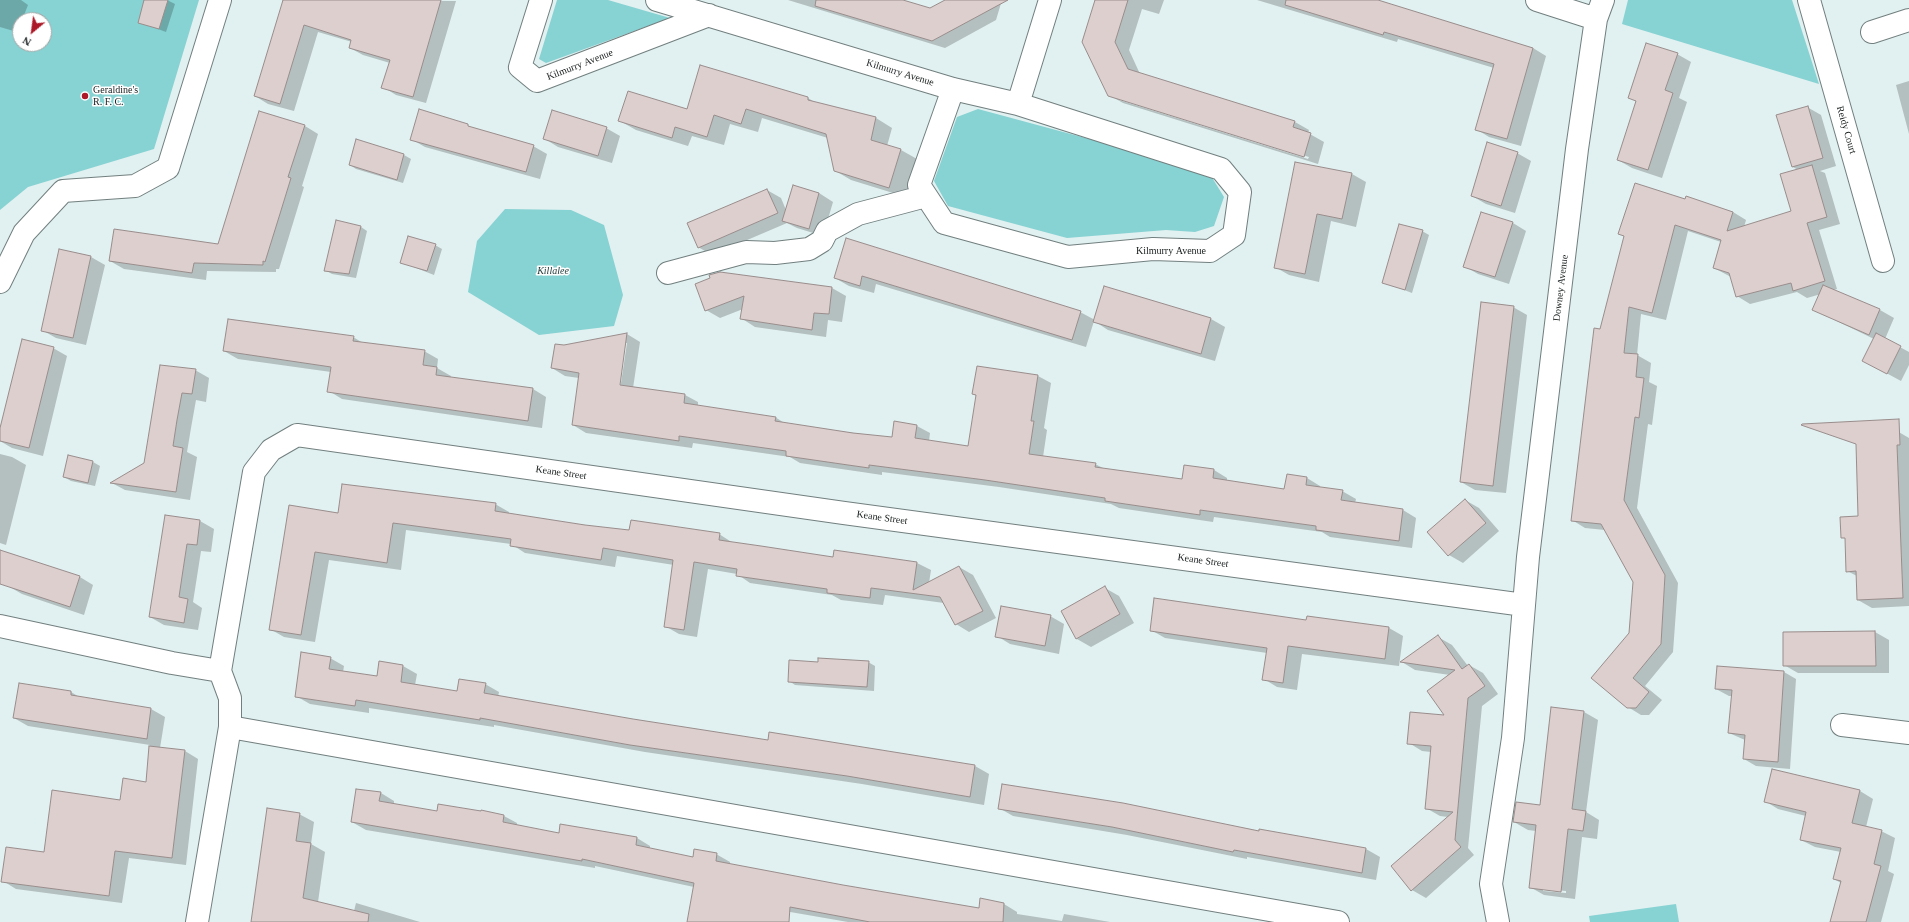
<!DOCTYPE html>
<style>
body{margin:0}
#map{position:relative;width:1909px;height:922px;overflow:hidden;background:#e1f0f0;font-family:"Times New Roman",serif}
canvas{display:block}
.north{position:absolute;left:12px;top:12px;width:40px;height:40px;box-sizing:border-box;background:#fff;border:1px solid #a3a5a5;border-radius:50%;rotate:209deg;font-size:11px;font-weight:700;line-height:16px;text-align:center;color:#181d1d}
.north::after{content:'';display:block;margin:auto;width:14px;height:18px;background:#ac1827;clip-path:polygon(50% 0,100% 100%,50% 72%,0 100%)}
</style>
<div id="map">
<canvas width="1909" height="922"></canvas>
<div class="north">N</div>
</div>
<script>
const c = document.querySelector('canvas').getContext('2d');
c.lineJoin = 'round';
function fillPath(path, color) { c.fillStyle = color; c.fill(path, 'evenodd'); }
const shape = rows => new Path2D(rows.map(r => 'M' + r).join(''));
function stroke(path, color, width, dash) { c.strokeStyle = color; c.lineWidth = width; c.lineCap = dash ? 'butt' : 'round'; c.setLineDash(dash || []); c.stroke(path); }
function label(font, color, halo, rows, align = 'center') {
  c.font = font + ' "Times New Roman",serif'; c.lineWidth = 3; c.setLineDash([]); c.textBaseline = 'middle'; c.strokeStyle = halo; c.fillStyle = color; for (const [text, x, y, turn = 0] of rows) {
    c.save(); c.translate(x, y); c.rotate((+turn || 0) * Math.PI / 180); c.textAlign = isNaN(turn) ? turn : align; if (halo) c.strokeText(text, 0, 0); c.fillText(text, 0, 0); c.restore();
  }
}
fillPath(shape([
 [0,0,199,0,154,149,28,187,0,210],
 [20,20,44,20,44,44,20,44],
 [557,0,608,0,670,18,546,63,539,59],
 [1628,0,1792,0,1819,84,1622,24],
 [978,109,1208,171,1224,197,1214,226,1195,232,1166,230,1067,238,948,206,934,181,957,117],
 [505,209,571,210,604,225,623,295,614,326,539,335,468,292,477,241],
 [1676,904,1679,922,1590,922,1589,916]
]), '#87d2d3');
fillPath(shape([
 [0,0,21,0,28,5,22,20,20,20,17,32,0,27],
 [146,0,167,0,175,4,166,32,139,22],
 [284,0,456,1,426,103,396,95,383,87,390,63,363,55,350,48,352,42,318,32,294,111,268,104,255,96],
 [788,0,900,0,930,9,947,0,1002,0,996,20,945,48],
 [1096,0,1164,0,1159,14,1142,9,1129,50,1140,74,1295,122,1309,130,1308,133,1324,142,1318,164,1123,103,1109,95],
 [1119,98,1309,157,1308,159,1119,100],
 [1257,0,1374,0,1533,48,1546,56,1521,146,1489,137,1476,129,1494,68,1398,39,1397,42],
 [1677,54,1691,62,1679,98,1687,102,1662,178,1632,168,1618,160,1637,102,1630,98],
 [701,66,808,98,816,103,876,118,892,128,887,146,901,150,917,159,906,197,851,180,834,170,828,138,762,118,758,132,730,124,724,145,692,136,688,146,636,130,620,121,687,110],
 [1909,81,1909,134,1896,85],
 [1807,107,1821,115,1836,166,1820,171,1825,173,1840,224,1819,230,1837,289,1833,290,1880,310,1894,318,1885,339,1909,352,1909,365,1901,381,1877,368,1874,339,1814,310,1821,294,1807,298,1797,292,1750,304,1737,296,1731,277,1714,268,1721,242,1688,231,1666,320,1641,314,1637,355,1651,363,1649,382,1657,386,1652,425,1648,424,1637,508,1678,583,1673,652,1645,686,1662,700,1649,715,1641,715,1628,707,1634,582,1605,530,1585,528,1572,520,1600,330,1625,237,1620,234,1685,201,1686,197,1733,212,1746,220,1744,227,1793,211,1798,170,1793,167],
 [419,111,533,146,547,154,540,179,425,147,411,139],
 [260,112,305,126,318,134,302,186,304,187,279,269,276,269,276,272,207,271,206,280,124,269,110,261,218,245],
 [606,128,620,136,612,163,558,147,545,139],
 [357,140,404,155,411,159,403,183,356,169,350,165],
 [1517,153,1531,161,1515,213,1486,204,1472,196],
 [1296,163,1352,174,1366,182,1356,227,1331,221,1319,282,1289,275,1275,267],
 [794,186,819,193,833,202,823,236,797,228,787,223,712,255,698,247,767,190,781,198,786,210],
 [1513,223,1526,231,1509,284,1478,274,1464,266],
 [361,227,367,231,356,278,332,274,325,270],
 [1422,231,1429,235,1412,293,1383,282],
 [847,239,1080,312,1095,320,1104,287,1211,319,1225,327,1215,361,1108,330,1094,321,1086,347,876,284,874,293,849,286,835,278],
 [435,245,442,249,434,275,401,262],
 [60,250,91,257,105,265,86,345,56,338,42,330],
 [696,284,832,288,846,296,842,322,828,320,826,337,755,327,741,318,743,309,720,318,706,310],
 [1513,307,1527,315,1506,493,1475,490,1461,482],
 [627,334,640,342,633,388,685,395,698,402,698,406,775,417,786,424,892,438,917,426,930,433,929,441,969,447,977,396,973,394,1038,376,1051,383,1044,428,1047,430,1043,457,1095,464,1105,469,1182,480,1214,470,1227,478,1227,481,1285,490,1287,475,1307,478,1320,486,1320,488,1342,491,1356,499,1355,503,1403,510,1416,518,1412,548,1330,537,1322,532,1214,517,1213,522,1119,508,1111,504,999,487,882,472,882,475,862,472,800,463,790,457,693,443,692,448,586,433,573,425,579,378,565,376,552,368,564,346],
 [625,343,627,343,620,390,618,390],
 [353,337,363,343,424,351,438,359,437,368,451,376,450,378,533,389,546,397,542,428,342,399,329,391,331,372,238,359,224,351],
 [53,348,67,356,43,456,12,448,0,441,0,432],
 [161,366,195,370,209,378,206,402,196,400,191,428,187,452,197,457,190,500,125,490,112,483,145,464],
 [1897,431,1909,438,1909,606,1872,608,1858,600,1857,576,1847,571,1846,539,1842,537,1859,517],
 [0,454,12,457,26,465,6,545,0,543],
 [68,456,93,462,100,466,95,486,71,481,64,477],
 [1465,500,1479,508,1499,531,1463,563,1449,555,1428,533],
 [495,504,509,512,509,514,585,526,630,531,719,534,733,543,834,558,835,551,917,563,931,570,929,583,959,567,973,575,996,618,969,632,956,624,944,603,885,595,883,605,841,600,832,595,750,583,737,574,708,569,697,637,679,634,665,626,674,565,617,556,615,567,525,553,511,544,406,530,401,570,329,560,315,642,284,637,270,629,290,506,339,514],
 [166,516,200,521,214,529,211,552,201,551,193,602,202,608,198,630,164,625,150,617],
 [80,577,93,585,84,615,22,594,8,586],
 [1105,588,1119,596,1134,623,1091,647,1077,639,1062,612],
 [1050,616,1064,624,1059,654,1010,644,997,636],
 [1307,617,1389,628,1403,636,1399,666,1302,654,1297,690,1277,687,1264,679,1267,653,1165,638,1151,630,1307,622],
 [1875,632,1889,640,1889,673,1798,673,1784,665],
 [1438,637,1452,645,1468,666,1469,665,1483,673,1498,694,1482,706,1468,848,1474,855,1426,898,1412,890,1448,817,1440,816,1426,808,1431,752,1422,751,1409,743,1446,716,1450,675,1415,670,1402,662],
 [330,658,344,666,343,672,378,677,403,666,417,674,415,685,458,692,485,684,499,692,498,697,633,720,769,741,770,733,975,766,989,774,984,805,862,784,645,752,494,725,494,727,369,708,369,713,310,704,296,696],
 [868,662,875,666,874,691,795,685,789,681,819,664],
 [1784,672,1796,679,1790,769,1756,766,1744,759,1745,740,1729,733,1733,696,1729,696,1716,689],
 [19,684,71,692,81,698,151,709,165,717,160,748,185,751,198,759,186,865,129,858,122,903,16,889,3,881,146,783,150,745,28,726,14,718],
 [1584,712,1598,720,1586,812,1599,820,1597,839,1582,837,1575,899,1544,895,1530,887,1536,831,1528,830,1514,822,1540,806],
 [1543,889,1566,891,1566,893,1543,891],
 [1772,770,1860,791,1873,799,1866,827,1881,831,1895,838,1888,871,1894,874,1881,922,1831,922,1841,883,1834,879,1841,852,1815,847,1801,840,1806,816,1778,809,1765,801],
 [381,793,394,801,394,805,438,812,504,816,517,823,517,826,560,834,637,838,650,846,650,849,694,858,716,854,730,862,730,864,843,886,980,909,1004,904,1017,912,1017,914,1062,921,1064,914,1110,922,848,922,744,904,741,922,688,922,694,887,595,866,595,868,366,830,352,822],
 [999,808,1260,833,1260,830,1366,849,1380,857,1376,880,1247,857,1247,859,1127,835,1013,816],
 [299,814,314,822,311,844,325,852,318,902,354,911,356,903,420,922,254,922]
]), '#0003');
const building = shape([
 [144,0,168,0,159,29,138,23,144,0],
 [283,0,441,0,413,97,381,88,390,60,349,48,351,40,304,25,280,104,254,96,283,0],
 [816,0,903,0,930,8,945,0,1008,0,932,41,815,6,816,0],
 [1095,0,1128,0,1115,42,1128,69,1295,121,1293,127,1311,133,1304,157,1108,96,1082,42,1095,0],
 [1286,0,1378,0,1533,48,1507,139,1475,130,1494,64,1384,32,1383,35,1357,27,1285,5,1286,0],
 [1646,43,1678,53,1665,90,1673,93,1648,170,1617,160,1636,101,1628,98,1646,43],
 [700,65,808,97,808,100,876,117,871,140,901,149,889,188,834,171,826,134,746,109,741,124,714,115,707,137,675,127,672,138,618,121,628,91,687,109,700,65],
 [1808,106,1823,158,1792,167,1776,115,1808,106],
 [419,109,468,124,468,126,534,145,526,172,410,140,419,109],
 [552,110,607,127,598,156,543,139,552,110],
 [259,111,305,125,288,177,291,178,279,217,265,262,263,261,263,265,194,263,192,273,109,261,114,229,218,244,259,111],
 [356,139,404,154,397,180,349,165,356,139],
 [1487,142,1518,152,1501,206,1471,196,1487,142],
 [1295,162,1352,173,1342,219,1317,214,1305,274,1274,268,1295,162],
 [1812,165,1827,217,1807,223,1825,281,1793,291,1791,283,1736,297,1729,273,1713,268,1721,240,1675,225,1652,313,1629,307,1624,353,1638,354,1636,377,1644,378,1639,418,1635,417,1624,500,1665,575,1661,644,1633,678,1649,692,1636,708,1627,708,1591,678,1629,633,1633,582,1601,524,1571,521,1594,328,1600,329,1624,236,1618,234,1635,183,1685,199,1686,196,1733,212,1727,231,1791,211,1780,174,1812,165],
 [793,185,819,193,809,229,782,221,793,185],
 [767,189,778,213,698,248,687,223,767,189],
 [1481,212,1513,222,1495,277,1463,267,1481,212],
 [336,220,361,226,349,274,324,271,336,220],
 [1399,224,1423,230,1405,290,1382,283,1399,224],
 [408,236,436,244,427,271,400,263,408,236],
 [846,238,1081,311,1072,340,862,276,860,286,834,278,846,238],
 [59,249,91,256,73,338,41,331,59,249],
 [720,272,832,287,829,314,814,313,812,330,740,319,744,296,705,311,695,284,710,278,709,275,720,272],
 [1823,285,1880,309,1869,335,1812,310,1823,285],
 [1104,286,1211,318,1201,354,1093,322,1104,286],
 [1481,302,1514,306,1493,486,1460,482,1481,302],
 [228,319,354,336,353,341,425,350,423,365,437,367,436,375,533,388,528,421,327,392,331,367,223,351,228,319],
 [627,333,620,385,685,394,684,403,776,417,775,421,853,433,892,437,894,421,917,425,915,438,968,446,976,395,972,394,977,366,1038,375,1031,421,1034,421,1029,454,1096,463,1095,467,1182,479,1184,465,1214,469,1213,478,1284,489,1287,474,1307,477,1306,485,1343,490,1341,500,1403,509,1399,541,1316,530,1316,526,1200,510,1200,515,1105,501,1105,498,985,480,869,465,869,468,848,465,786,456,786,451,679,436,679,441,572,425,579,373,551,368,555,344,564,345,627,333],
 [1876,333,1901,346,1887,374,1862,361,1876,333],
 [22,339,54,347,29,448,0,441,0,428,22,339],
 [160,365,196,369,192,394,182,393,177,420,173,446,183,448,176,492,110,483,144,463,160,365],
 [1899,419,1900,445,1897,445,1903,598,1857,600,1856,571,1846,572,1845,538,1841,538,1840,517,1858,516,1856,444,1801,425,1802,424,1899,419],
 [68,455,93,461,88,483,63,477,68,455],
 [342,484,496,503,495,511,585,525,629,530,631,520,720,533,719,540,761,546,833,557,834,550,917,562,913,590,959,566,983,611,955,625,940,597,871,588,870,598,827,593,827,589,736,576,737,569,694,562,684,630,664,627,673,560,603,548,601,560,510,546,511,539,393,523,387,563,315,552,301,635,269,630,289,505,338,513,342,484],
 [1465,499,1486,523,1448,556,1427,532,1465,499],
 [165,515,200,520,197,545,187,544,183,570,179,597,188,599,184,623,149,617,165,515],
 [0,550,80,576,70,607,0,584,0,550],
 [1105,586,1120,614,1076,639,1061,611,1105,586],
 [1154,598,1306,620,1307,616,1389,627,1385,659,1288,646,1283,683,1262,680,1267,648,1150,631,1154,598],
 [1001,606,1051,615,1045,646,995,637,1001,606],
 [1875,631,1876,666,1783,666,1783,632,1875,631],
 [1438,635,1462,669,1469,664,1485,686,1468,698,1455,840,1461,847,1411,891,1391,866,1453,812,1425,809,1431,746,1407,744,1410,712,1444,715,1427,691,1455,670,1400,662,1438,635],
 [301,652,331,657,329,669,377,676,379,661,403,665,401,682,457,691,459,679,486,683,484,693,633,719,768,740,769,732,975,765,970,797,847,776,630,745,480,718,480,720,356,700,355,706,295,697,301,652],
 [818,658,869,661,867,687,788,682,789,660,818,662,818,658],
 [1717,666,1784,671,1778,762,1743,759,1745,735,1728,733,1732,690,1715,689,1717,666],
 [19,683,71,691,71,695,151,708,147,739,13,718,19,683],
 [1551,707,1584,711,1572,809,1586,811,1583,831,1568,829,1561,892,1529,888,1536,825,1513,822,1516,802,1540,805,1551,707],
 [149,746,185,750,172,858,115,851,109,896,1,882,6,847,44,852,52,790,120,800,123,778,146,782,149,746],
 [1772,769,1860,790,1852,823,1882,830,1874,864,1881,866,1866,922,1830,922,1841,881,1833,879,1841,848,1800,840,1806,812,1764,802,1772,769],
 [1002,784,1123,803,1259,831,1259,829,1366,848,1362,873,1234,850,1233,852,1112,827,998,809,1002,784],
 [356,789,381,792,379,801,437,811,438,804,481,811,481,810,504,815,503,822,559,833,560,824,637,837,636,845,693,857,694,849,717,853,716,861,843,885,979,908,980,898,1004,903,1003,922,870,922,790,907,789,922,687,922,694,883,582,859,582,861,351,822,356,789],
 [267,808,300,813,296,841,311,843,303,898,369,914,368,922,251,922,267,808]
]);
fillPath(building, '#dccfcd');
stroke(building, '#998d8c', 1);
const minor = shape([
 [541,0,520,67,537,81,709,15],
 [657,0,953,89,1018,104,1050,0],
 [1537,0,1596,19],
 [1809,0,1883,261],
 [1872,32,1909,20],
 [953,89,919,185,944,223,1068,257,1153,249,1210,251,1234,235,1240,192,1221,169,1018,104],
 [668,273,746,252,775,253,809,249,822,241,827,231,858,214,926,196],
 [0,282,24,233,63,191,135,186,168,168,220,0],
 [0,626,172,663,220,671],
 [1842,725,1909,733],
 [230,727,1338,922],
 [197,922,230,727,230,698,220,671,254,472,271,450,297,435,844,513,1524,605],
 [1498,922,1491,884,1513,738,1528,557,1577,149,1596,19,1603,0]
]);
stroke(minor, '#727f7f', 24);
stroke(minor, '#fff', 22);
for (const [x, y, r, color] of [
 [85,96,4,"#ac1827"]
]) { const dot = new Path2D(); dot.arc(x, y, r, 0, 2 * Math.PI); c.fillStyle = color; c.fill(dot); stroke(dot, '#fff', 1.5); }
label('10px', '#181d1d', '#fff', [
 ["Kilmurry Avenue",580,65,-21],
 ["Kilmurry Avenue",900,73,17],
 ["Reidy Court",1846,130,74],
 ["Kilmurry Avenue",1171,251],
 ["Downey Avenue",1561,288,-83],
 ["Keane Street",561,473,8],
 ["Keane Street",882,518,8],
 ["Keane Street",1203,561,8]
]);
label('10px', '#181d1d', '#fff', [
 ["Geraldine's",93,90],
 ["R. F. C.",93,102]
], 'left');
label('italic 10px', '#1e3636', '#fff', [
 ["Killalee",553,271]
]);
</script>
